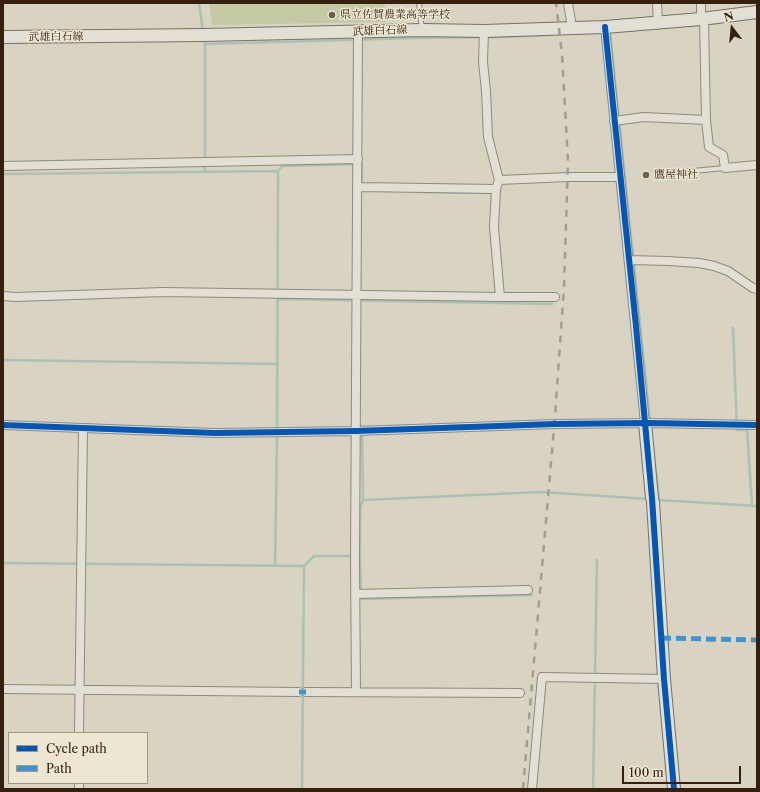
<!DOCTYPE html>
<meta charset="utf-8">
<style>
body{margin:0}
#map{position:relative;width:760px;height:792px;overflow:hidden;background:#d9d3c1;font-family:"Libre Caslon Text",serif}
canvas{display:block}
.frame{position:absolute;inset:0;border:4px solid #351f0d;pointer-events:none}
.legend{position:absolute;left:8px;top:732px;width:140px;height:52px;box-sizing:border-box;background:#ede6d0;border:1px solid #a39682;margin:0;padding:5px 7px;list-style:none;font-size:12px;color:#351f0d}
.legend li{display:flex;align-items:center;gap:8px;height:20px}
.legend b{width:20px;border:1px solid #a39682}
.north{position:absolute;left:712px;top:8px;width:40px;height:40px;-webkit-text-stroke:3px #ede6d0;paint-order:stroke;rotate:344deg;font-size:11px;font-weight:700;line-height:16px;text-align:center;color:#351f0d}
.north::after{content:'';display:block;margin:auto;width:14px;height:18px;background:#351f0d;clip-path:polygon(50% 0,100% 100%,50% 72%,0 100%)}
.scale{position:absolute;left:622px;top:766px;width:119px;height:18px;box-sizing:border-box;border:2px solid #351f0d;border-top:0;padding-left:5px;font-size:12px;line-height:14px;white-space:nowrap;color:#351f0d;-webkit-text-stroke:3px #ede6d0;paint-order:stroke}
</style>
<div id="map">
<canvas width="760" height="792"></canvas>
<div class="frame"></div>
<ul class="legend">
<li><b style="height:5px;background:#0057b8"></b>Cycle path</li>
<li><b style="height:5px;background:#3e94d2"></b>Path</li>
</ul>
<div class="north">N</div>
<div class="scale">100 m</div>
</div>
<script>
const c = document.querySelector('canvas').getContext('2d');
c.lineJoin = 'round';
function fillPath(path, color) { c.fillStyle = color; c.fill(path, 'evenodd'); }
const shape = rows => new Path2D(rows.map(r => 'M' + r).join(''));
function stroke(path, color, width, dash) { c.strokeStyle = color; c.lineWidth = width; c.lineCap = dash ? 'butt' : 'round'; c.setLineDash(dash || []); c.stroke(path); }
function label(font, color, halo, rows, align = 'center') {
  c.font = font + ' "Libre Caslon Text","Noto Serif JP",serif'; c.lineWidth = 3; c.setLineDash([]); c.textBaseline = 'middle'; c.strokeStyle = halo; c.fillStyle = color; for (const [text, x, y, turn = 0] of rows) {
    c.save(); c.translate(x, y); c.rotate((+turn || 0) * Math.PI / 180); c.textAlign = isNaN(turn) ? turn : align; if (halo) c.strokeText(text, 0, 0); c.fillText(text, 0, 0); c.restore();
  }
}
fillPath(shape([
 [209,3,384,3,386,22,212,25]
]), '#c5c8a5');
stroke(shape([
 [199,3,203,32],
 [689,26,720,23],
 [610,32,650,421],
 [204,39,205,44,417,38,500,37,551,35],
 [205,44,205,172],
 [278,171,282,166,362,164,362,186],
 [3,174,278,171,277,439,275,565],
 [418,192,490,193],
 [278,299,552,304],
 [733,328,737,430,747,430,752,506],
 [3,360,278,364],
 [362,434,363,500,541,492,649,499],
 [653,446,659,500],
 [658,500,757,506],
 [359,556,360,556,360,507,363,500],
 [360,556,361,599,532,595],
 [3,563,304,566,302,789],
 [304,566,314,556,354,556],
 [593,789,597,560]
]), '#a9c2b4', 2.5);
const lane = shape([
 [419,3,422,30],
 [661,174,725,168]
]);
const street = shape([
 [568,3,572,27],
 [657,3,658,23],
 [701,3,701,19],
 [704,18,706,120],
 [605,27,645,423],
 [484,31,483,62,486,91,488,137,499,180,568,177,620,177],
 [614,121,644,117,706,120,709,147,723,155,725,168,757,165],
 [3,166,358,159],
 [358,187,496,189],
 [629,260,668,261,699,263,714,266,728,271,753,288,757,289],
 [3,296,16,297,163,292,500,297,494,227,496,189,499,180],
 [500,297,555,297],
 [3,425,215,433,356,431,555,424,649,423,757,425],
 [355,594,528,590],
 [3,689,299,692],
 [306,692,520,693],
 [356,692,355,560,358,32],
 [79,733,83,428],
 [79,789,79,783],
 [532,789,542,677,664,679]
]);
const secondary = shape([
 [3,37,204,35,423,30,484,31,605,27,701,19,757,12],
 [645,423,652,498],
 [653,502,664,679,674,789]
]);
stroke(lane, '#8f897d', 6);
stroke(street, '#8f897d', 10);
stroke(secondary, '#787165', 14);
stroke(lane, '#e2dfd5', 4);
stroke(street, '#e2dfd5', 8);
stroke(secondary, '#e2dfd5', 12);
stroke(shape([
 [523,789,555,416,564,287,568,161,562,54,556,3]
]), '#a29d95', 2.5, [7, 7]);
stroke(shape([
 [661,638,757,640],
 [299,692,306,692]
]), '#3e94d2', 5, [10, 5]);
stroke(shape([
 [605,27,636,326,652,498,664,679,674,789],
 [3,425,215,433,356,431,555,424,649,423,757,425]
]), '#0057b8', 6);
for (const [x, y, r, color] of [
 [332,15,4,"#6e5e4c"],
 [646,175,4,"#6e5e4c"]
]) { const dot = new Path2D(); dot.arc(x, y, r, 0, 2 * Math.PI); c.fillStyle = color; c.fill(dot); stroke(dot, '#ede6d0', 1.5); }
label('11px', '#351f0d', '#ede6d0', [
 ["県立佐賀農業高等学校",340,15],
 ["鷹屋神社",654,175]
], 'left');
label('11px', '#351f0d', '#ede6d0', [
 ["武雄白石線",380,31,-2],
 ["武雄白石線",56,37,-1]
]);
</script>
